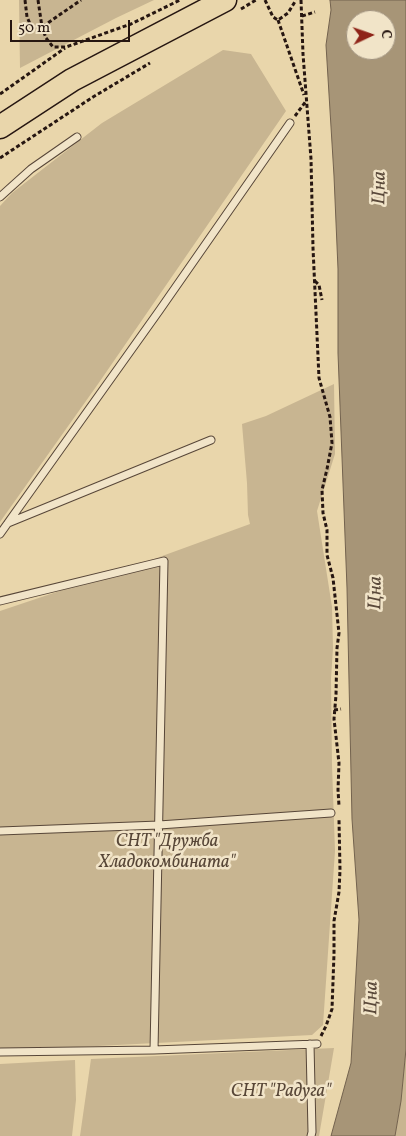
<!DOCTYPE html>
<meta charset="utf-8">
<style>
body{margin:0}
#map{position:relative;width:406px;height:1136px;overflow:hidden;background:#e9d6ab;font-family:Vollkorn,serif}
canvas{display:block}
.north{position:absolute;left:346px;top:10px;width:50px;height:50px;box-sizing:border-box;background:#f1e4c8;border:1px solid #a0927f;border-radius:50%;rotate:87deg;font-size:14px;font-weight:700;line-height:20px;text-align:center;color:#261611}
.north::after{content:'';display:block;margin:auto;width:18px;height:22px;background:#8f2418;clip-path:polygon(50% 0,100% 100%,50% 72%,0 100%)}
.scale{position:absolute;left:10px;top:20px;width:120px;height:22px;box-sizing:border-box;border:2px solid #261611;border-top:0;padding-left:6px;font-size:15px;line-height:18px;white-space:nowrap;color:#261611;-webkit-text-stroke:4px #f1e4c8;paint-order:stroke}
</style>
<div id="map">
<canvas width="406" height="1136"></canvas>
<div class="north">С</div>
<div class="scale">50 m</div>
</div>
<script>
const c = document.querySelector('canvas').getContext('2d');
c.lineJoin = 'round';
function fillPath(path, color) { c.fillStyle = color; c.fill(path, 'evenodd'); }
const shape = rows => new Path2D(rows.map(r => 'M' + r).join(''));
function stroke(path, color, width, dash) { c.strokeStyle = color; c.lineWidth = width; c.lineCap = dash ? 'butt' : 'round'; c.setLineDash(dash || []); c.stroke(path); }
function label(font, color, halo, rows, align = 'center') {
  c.font = font + ' Vollkorn,serif'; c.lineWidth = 5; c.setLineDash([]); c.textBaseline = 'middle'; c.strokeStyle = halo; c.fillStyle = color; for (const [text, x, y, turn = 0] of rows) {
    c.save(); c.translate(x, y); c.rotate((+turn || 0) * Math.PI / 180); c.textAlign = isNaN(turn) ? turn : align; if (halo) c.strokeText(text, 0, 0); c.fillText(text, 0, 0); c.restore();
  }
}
fillPath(shape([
 [19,0,154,0,116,18,20,68],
 [223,50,251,54,286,111,98,384,0,522,0,206,12,193,102,123],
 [334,384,335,454,317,511,332,607,333,648,331,679,332,765,335,851,323,1025,312,1035,0,1051,0,611,143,563,250,524,248,515,247,483,242,424,266,416],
 [334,1048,319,1136,80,1136,91,1059],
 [406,1049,406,1136,395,1136,401,1101],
 [75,1060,76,1100,72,1136,0,1136,0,1064]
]), '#c8b591');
const water = shape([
 [330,0,406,0,406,1049,401,1101,395,1136,331,1136,351,1063,359,920,352,819,347,588,338,353,338,269,334,176,326,45,331,10,330,0],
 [356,20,386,20,386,50,356,50,356,20]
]);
fillPath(water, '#a79577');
stroke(water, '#73624e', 1);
const service = shape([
 [0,197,31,169,77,137],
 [8,523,211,440],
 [0,534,159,311,290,123],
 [0,601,164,561,154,1050],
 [0,831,159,825,331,813],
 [310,1044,312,1132,311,1136],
 [0,1052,154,1050,317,1044]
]);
const primary = shape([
 [0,127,72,80,225,0]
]);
stroke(service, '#574638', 9);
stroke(primary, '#261611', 25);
stroke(shape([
 [25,0,27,17,31,26,42,27,81,0],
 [38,0,42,27,46,38,53,47,66,47,131,24,180,0],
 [265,0,273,17,278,20,288,13,296,0],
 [301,0,303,54,311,159,313,248,319,378,330,417,332,443,327,469,322,490,323,513,327,530,327,555,333,578,339,633,337,648,336,695,334,719,339,763,338,790,339,806],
 [241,9,256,0],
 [302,16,315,12],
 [278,20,304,95],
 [0,94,65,48],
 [295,116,306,101],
 [0,158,93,97,150,63],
 [315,281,319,285,322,300],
 [334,710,341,709],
 [321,1036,326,1026,332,1009,334,954,334,921,339,892,340,870,339,820]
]), '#261611', 3, [4, 2.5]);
stroke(service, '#f1e4c8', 7);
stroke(primary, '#e9d6ab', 22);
label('italic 18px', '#574637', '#f1e4c8', [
 ["СНТ \"Дружба",167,843],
 ["Хладокомбината\"",167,864],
 ["СНТ \"Радуга\"",281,1093]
]);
label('italic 19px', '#5a493a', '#f1e4c8', [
 ["Цна",381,188,-89],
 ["Цна",377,593,-89],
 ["Цна",373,998,-89]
]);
</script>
